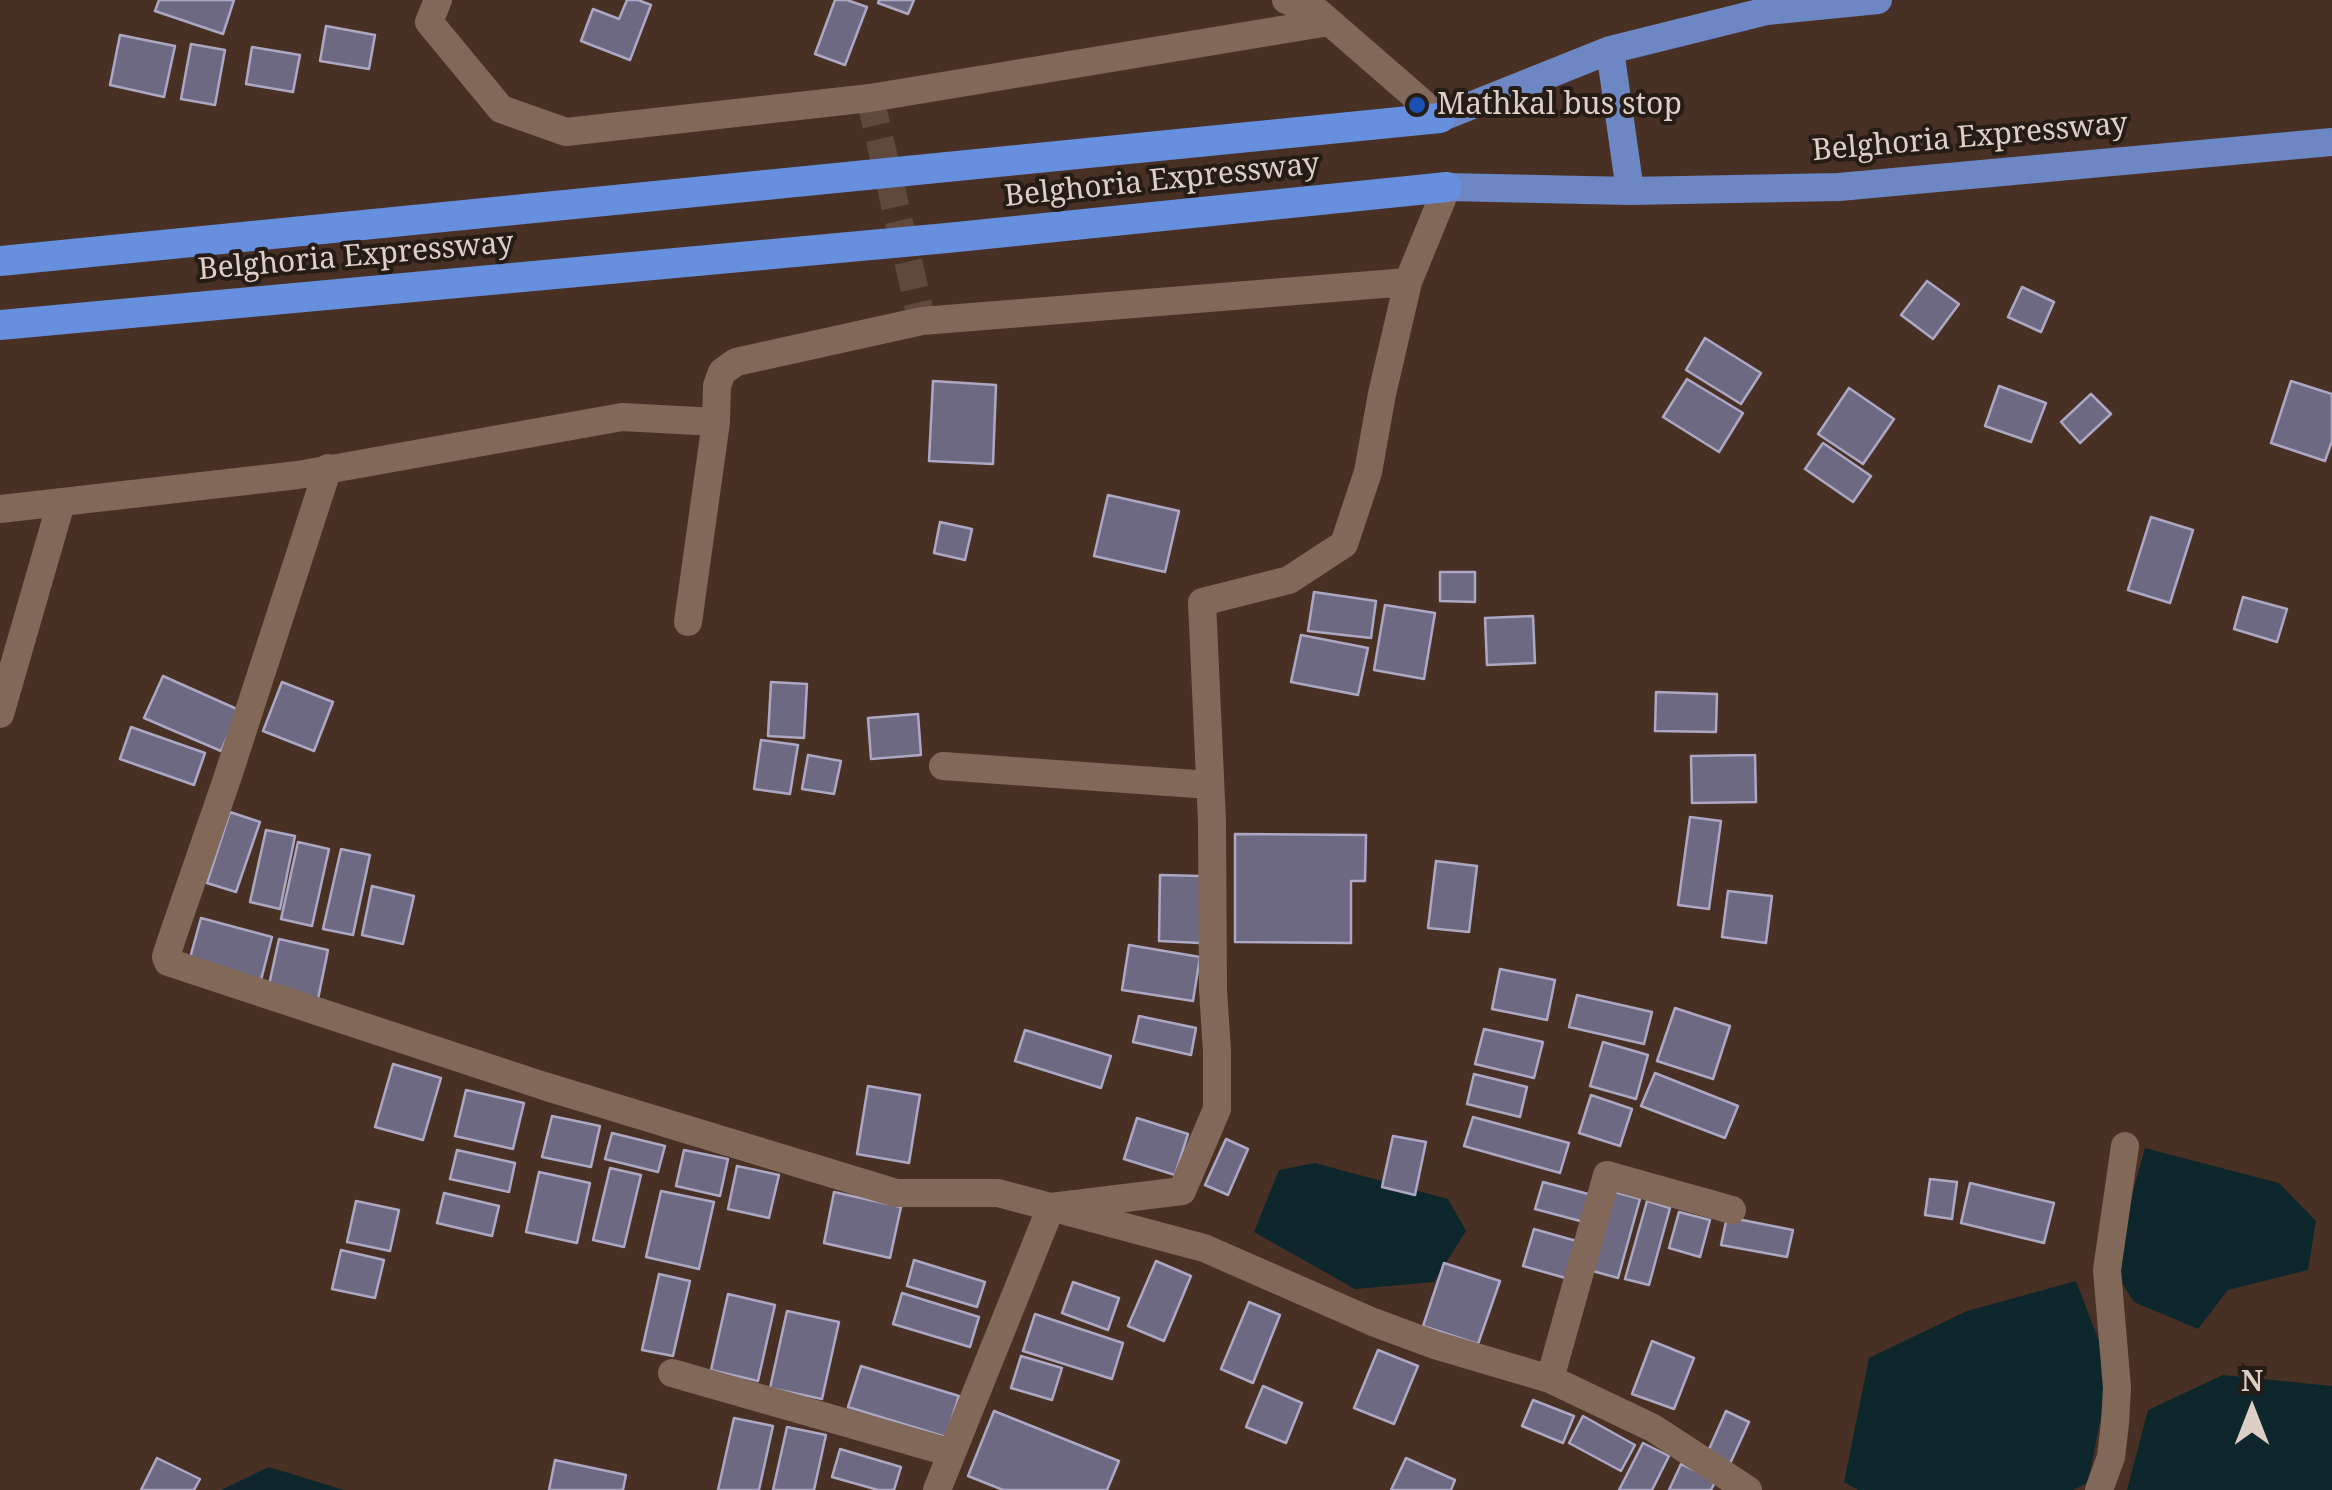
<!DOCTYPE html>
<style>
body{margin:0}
#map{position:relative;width:2332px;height:1490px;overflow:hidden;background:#483124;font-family:"Noto Serif",serif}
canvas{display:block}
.north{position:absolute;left:2202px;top:1360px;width:100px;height:100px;-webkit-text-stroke:8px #261c16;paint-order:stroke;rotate:0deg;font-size:28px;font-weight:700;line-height:40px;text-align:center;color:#ddcec6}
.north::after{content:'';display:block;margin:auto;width:35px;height:45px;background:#ddcec6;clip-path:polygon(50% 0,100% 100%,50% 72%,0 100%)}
</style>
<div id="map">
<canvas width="2332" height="1490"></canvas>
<div class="north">N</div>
</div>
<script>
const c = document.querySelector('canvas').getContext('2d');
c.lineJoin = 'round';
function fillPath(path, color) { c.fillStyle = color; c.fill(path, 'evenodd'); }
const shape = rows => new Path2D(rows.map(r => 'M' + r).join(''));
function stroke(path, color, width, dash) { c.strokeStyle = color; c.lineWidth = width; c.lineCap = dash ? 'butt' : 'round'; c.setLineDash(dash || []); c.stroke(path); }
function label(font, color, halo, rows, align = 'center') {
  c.font = font + ' "Noto Serif",serif'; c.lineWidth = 8; c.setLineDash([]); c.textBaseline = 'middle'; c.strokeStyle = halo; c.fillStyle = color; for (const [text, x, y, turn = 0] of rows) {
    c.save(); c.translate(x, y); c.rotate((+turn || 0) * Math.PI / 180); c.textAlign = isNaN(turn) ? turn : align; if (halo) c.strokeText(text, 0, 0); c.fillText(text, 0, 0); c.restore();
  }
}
fillPath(shape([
 [2145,1148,2279,1183,2316,1221,2308,1270,2228,1290,2198,1329,2134,1302,2112,1267],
 [1315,1163,1448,1199,1466,1231,1434,1282,1355,1289,1254,1232,1279,1170],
 [2076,1281,2110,1370,2088,1483,2073,1490,1858,1490,1844,1482,1869,1358,1967,1311],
 [2223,1375,2332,1386,2332,1490,2127,1490,2148,1410],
 [269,1467,344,1490,221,1490]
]), '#0e272d');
const building = shape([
 [159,0,234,0,223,34,155,11,159,0],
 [627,0,638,0,651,5,630,60,581,41,593,9,619,19,627,0],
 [835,0,847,0,867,7,845,65,815,54,835,0],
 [879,0,914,0,908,14,878,3,879,0],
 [326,26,375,35,369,69,320,61,326,26],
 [120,35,175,46,164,97,110,85,120,35],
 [191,44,225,50,215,105,181,99,191,44],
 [252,47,300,55,293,92,246,84,252,47],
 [1927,281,1959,304,1933,339,1901,315,1927,281],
 [2022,287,2054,302,2041,332,2008,317,2022,287],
 [1705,338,1761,373,1741,404,1686,370,1705,338],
 [1687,379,1743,413,1719,452,1663,417,1687,379],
 [933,381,996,385,993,464,929,461,933,381],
 [2291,381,2332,394,2332,441,2325,461,2271,443,2291,381],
 [1999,386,2046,403,2031,442,1985,426,1999,386],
 [1849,388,1894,419,1863,464,1818,434,1849,388],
 [2091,394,2111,414,2080,443,2061,422,2091,394],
 [1823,443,1871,476,1853,502,1805,469,1823,443],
 [1108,495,1179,511,1165,572,1094,556,1108,495],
 [2151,517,2193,530,2170,603,2128,590,2151,517],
 [940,522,972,529,965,560,934,553,940,522],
 [1440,572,1475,572,1475,602,1440,601,1440,572],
 [1314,592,1376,601,1371,638,1308,631,1314,592],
 [2243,597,2287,609,2277,642,2234,629,2243,597],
 [1385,605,1435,613,1424,679,1374,670,1385,605],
 [1533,616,1535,663,1487,665,1485,618,1533,616],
 [1301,635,1368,648,1358,695,1291,682,1301,635],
 [163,676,239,710,221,751,144,718,163,676],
 [282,682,333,702,314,751,263,731,282,682],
 [771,682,807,684,804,738,768,736,771,682],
 [1656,692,1717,694,1716,732,1655,731,1656,692],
 [918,714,921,755,871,759,868,718,918,714],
 [131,727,205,753,194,785,120,759,131,727],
 [761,740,798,745,790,794,754,789,761,740],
 [808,755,841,761,834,794,802,789,808,755],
 [1755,755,1756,802,1692,803,1691,756,1755,755],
 [230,812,260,822,236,892,207,883,230,812],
 [1690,817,1721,821,1709,909,1678,905,1690,817],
 [266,830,295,836,280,909,250,902,266,830],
 [1235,834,1366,835,1365,881,1351,881,1351,943,1235,942,1235,834],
 [298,842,329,849,312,926,281,919,298,842],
 [341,849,370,855,353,935,323,929,341,849],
 [1436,861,1477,866,1469,932,1428,928,1436,861],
 [1160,875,1202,876,1200,943,1159,941,1160,875],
 [372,886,414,896,403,944,362,935,372,886],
 [1728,891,1772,896,1766,943,1722,937,1728,891],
 [201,918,272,937,260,984,188,965,201,918],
 [279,939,328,950,317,1004,267,994,279,939],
 [1129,945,1200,957,1193,1001,1122,990,1129,945],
 [1500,969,1555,980,1547,1020,1492,1009,1500,969],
 [1577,995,1652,1012,1644,1044,1569,1027,1577,995],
 [1675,1008,1730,1026,1713,1079,1657,1061,1675,1008],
 [1139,1016,1196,1028,1191,1055,1133,1042,1139,1016],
 [1484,1029,1543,1042,1534,1078,1475,1064,1484,1029],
 [1025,1030,1111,1056,1101,1088,1015,1061,1025,1030],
 [1603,1042,1648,1055,1636,1099,1590,1086,1603,1042],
 [393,1064,441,1078,423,1140,375,1127,393,1064],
 [1655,1073,1738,1106,1725,1138,1641,1106,1655,1073],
 [1474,1074,1527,1087,1520,1117,1467,1104,1474,1074],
 [868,1086,920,1095,909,1163,857,1154,868,1086],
 [466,1090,524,1103,513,1149,455,1136,466,1090],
 [1591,1095,1632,1109,1620,1146,1579,1133,1591,1095],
 [552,1116,600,1126,591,1167,542,1157,552,1116],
 [1473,1117,1569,1143,1560,1173,1464,1146,1473,1117],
 [1137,1118,1188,1134,1175,1175,1124,1159,1137,1118],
 [612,1133,665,1146,658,1172,605,1159,612,1133],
 [1393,1136,1426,1142,1415,1195,1382,1187,1393,1136],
 [1226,1139,1248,1149,1228,1195,1205,1185,1226,1139],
 [457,1150,515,1163,509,1192,450,1179,457,1150],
 [684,1150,728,1159,720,1196,676,1186,684,1150],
 [737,1166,779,1175,769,1218,728,1209,737,1166],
 [610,1168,641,1175,624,1247,593,1240,610,1168],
 [539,1172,590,1183,577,1243,526,1232,539,1172],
 [1930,1179,1957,1182,1952,1219,1925,1215,1930,1179],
 [1543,1182,1592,1195,1584,1222,1535,1209,1543,1182],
 [1970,1183,2054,1203,2044,1243,1961,1223,1970,1183],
 [661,1191,714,1202,699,1269,646,1257,661,1191],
 [1611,1191,1640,1199,1618,1278,1589,1270,1611,1191],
 [834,1192,901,1207,890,1258,824,1243,834,1192],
 [444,1193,499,1206,492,1236,437,1223,444,1193],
 [356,1201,399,1210,390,1251,347,1242,356,1201],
 [1647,1201,1670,1208,1649,1285,1625,1279,1647,1201],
 [1679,1212,1710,1220,1700,1257,1669,1248,1679,1212],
 [1727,1217,1793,1230,1787,1257,1721,1245,1727,1217],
 [1534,1229,1580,1242,1569,1279,1523,1266,1534,1229],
 [341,1250,384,1260,375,1298,332,1289,341,1250],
 [914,1260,985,1282,977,1307,907,1286,914,1260],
 [1156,1261,1191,1276,1164,1341,1128,1326,1156,1261],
 [1444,1263,1500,1281,1478,1344,1423,1326,1444,1263],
 [659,1274,690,1281,673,1356,642,1350,659,1274],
 [1073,1282,1119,1298,1108,1330,1062,1313,1073,1282],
 [902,1293,979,1317,970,1347,893,1324,902,1293],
 [728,1294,775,1305,758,1381,711,1370,728,1294],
 [1249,1302,1280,1315,1253,1383,1221,1369,1249,1302],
 [787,1311,839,1322,822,1399,770,1388,787,1311],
 [1035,1314,1123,1343,1112,1379,1023,1351,1035,1314],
 [1652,1341,1694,1358,1674,1409,1632,1394,1652,1341],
 [1378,1350,1418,1366,1394,1424,1354,1408,1378,1350],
 [1021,1356,1062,1368,1052,1400,1011,1388,1021,1356],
 [861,1366,959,1396,946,1437,848,1407,861,1366],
 [1263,1386,1302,1403,1286,1443,1246,1427,1263,1386],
 [1533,1400,1574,1416,1563,1443,1522,1426,1533,1400],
 [994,1411,1119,1461,1107,1490,1003,1490,968,1476,994,1411],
 [1726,1411,1749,1422,1729,1466,1706,1456,1726,1411],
 [1583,1416,1635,1445,1621,1471,1569,1443,1583,1416],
 [734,1418,773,1426,759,1490,718,1490,734,1418],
 [787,1427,826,1435,814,1490,773,1490,787,1427],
 [1643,1443,1669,1456,1652,1490,1619,1490,1643,1443],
 [840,1449,901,1467,894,1490,878,1490,832,1477,840,1449],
 [157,1458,200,1479,194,1490,141,1490,157,1458],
 [1406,1458,1455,1480,1451,1490,1391,1490,1406,1458],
 [555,1460,626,1475,623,1490,549,1490,555,1460],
 [1681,1464,1716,1480,1711,1490,1669,1490,1681,1464]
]);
fillPath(building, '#6e6983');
stroke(building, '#aca7c3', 2.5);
stroke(shape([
 [870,98,922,321]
]), '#5e493c', 28, [28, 14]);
stroke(shape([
 [438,0,429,22,501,109,566,132,870,98,1329,22],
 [1286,0,1318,12,1440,118],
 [328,468,227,779,171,941,166,957,168,962,544,1086,896,1193,998,1193,1204,1248,1373,1322,1435,1345,1550,1379,1607,1175,1732,1210],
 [0,509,298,475,622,417,716,422],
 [688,622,716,422,717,386,722,372,736,362,922,321,1408,282],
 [0,714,61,503],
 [943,766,1210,785],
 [672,1373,952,1453],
 [1550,1379,1653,1428,1748,1490],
 [937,1490,1051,1207,1182,1191,1217,1109,1217,1052,1213,990,1212,822,1202,602,1289,580,1344,544,1368,472,1382,394,1408,282,1447,187],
 [2099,1490,2111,1457,2115,1423,2117,1388,2107,1270,2125,1146]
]), '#826859', 28);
stroke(shape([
 [1610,50,1630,191],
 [1440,118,1610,50,1767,11,1878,0],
 [1447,187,1630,191,1839,187,2332,142]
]), '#6c87c4', 28);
stroke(shape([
 [0,261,1440,118],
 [0,325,947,238,1447,187]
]), '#668fde', 30);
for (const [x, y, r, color] of [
 [1417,105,10,"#1a4fb4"]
]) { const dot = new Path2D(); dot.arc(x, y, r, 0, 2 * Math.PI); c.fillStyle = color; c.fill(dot); stroke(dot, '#261c16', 4); }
label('30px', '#ddcec6', '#261c16', [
 ["Mathkal bus stop",1437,105]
], 'left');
label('30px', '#ddcec6', '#261c16', [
 ["Belghoria Expressway",1970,138,-5],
 ["Belghoria Expressway",1162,181,-6],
 ["Belghoria Expressway",356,257,-5]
]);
</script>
